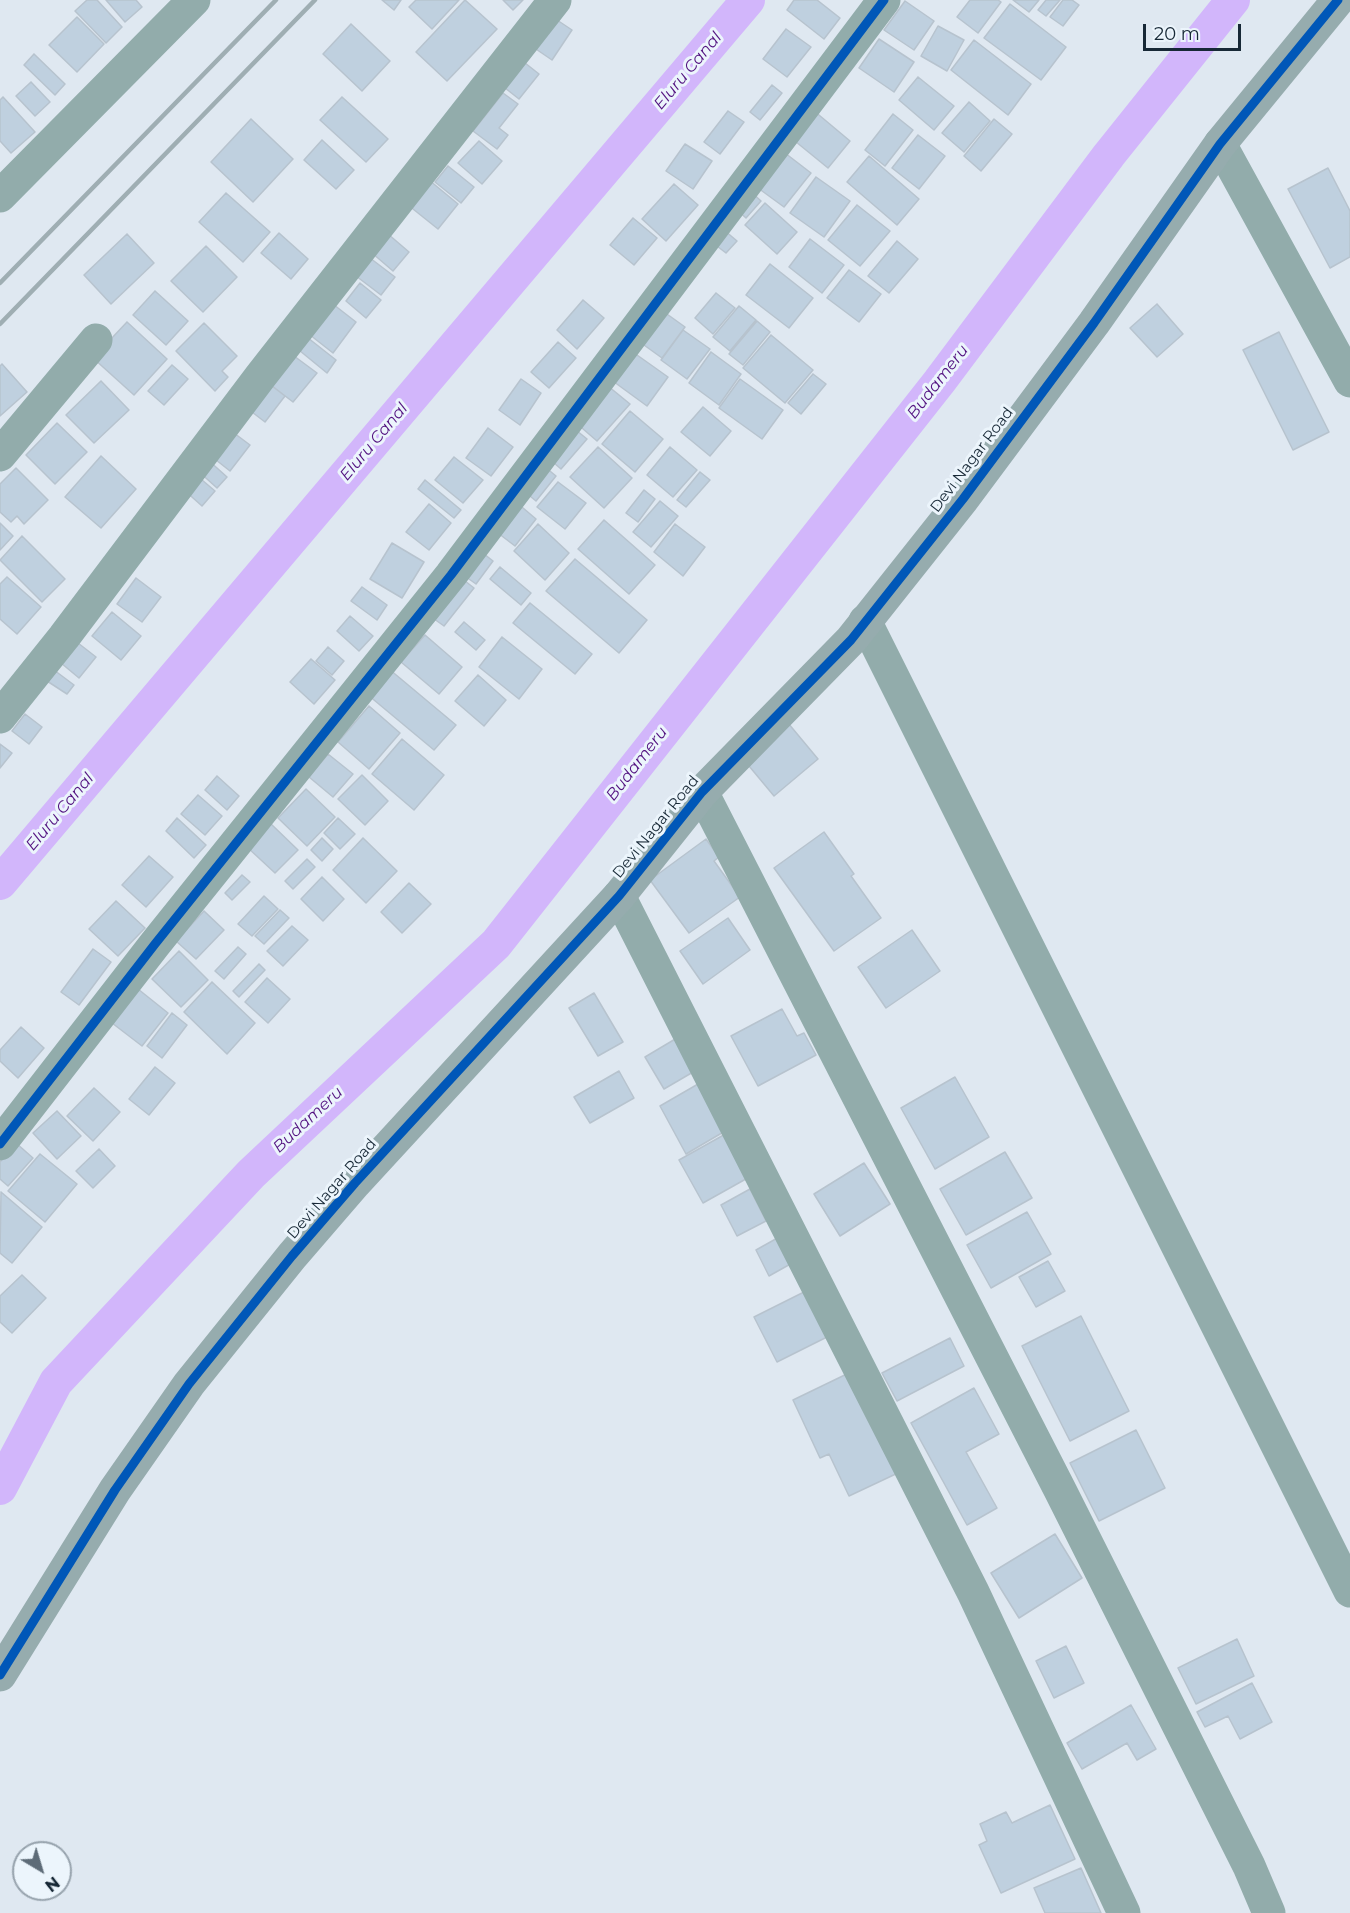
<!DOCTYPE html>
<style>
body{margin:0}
#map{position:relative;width:1350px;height:1913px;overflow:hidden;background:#dfe8f1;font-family:Montserrat,sans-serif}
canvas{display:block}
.north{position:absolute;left:12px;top:1841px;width:60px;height:60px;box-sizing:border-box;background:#ecf5fc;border:2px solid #97a3ad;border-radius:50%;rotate:142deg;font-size:16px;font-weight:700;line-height:24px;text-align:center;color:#172836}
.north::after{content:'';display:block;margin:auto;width:21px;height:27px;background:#5d6b77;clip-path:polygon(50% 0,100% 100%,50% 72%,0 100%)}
.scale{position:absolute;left:1143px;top:24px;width:98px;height:27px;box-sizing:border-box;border:3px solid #172836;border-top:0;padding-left:8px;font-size:18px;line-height:21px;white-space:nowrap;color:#172836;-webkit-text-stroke:4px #ecf5fc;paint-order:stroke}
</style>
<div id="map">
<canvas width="1350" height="1913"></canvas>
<div class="north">N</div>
<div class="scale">20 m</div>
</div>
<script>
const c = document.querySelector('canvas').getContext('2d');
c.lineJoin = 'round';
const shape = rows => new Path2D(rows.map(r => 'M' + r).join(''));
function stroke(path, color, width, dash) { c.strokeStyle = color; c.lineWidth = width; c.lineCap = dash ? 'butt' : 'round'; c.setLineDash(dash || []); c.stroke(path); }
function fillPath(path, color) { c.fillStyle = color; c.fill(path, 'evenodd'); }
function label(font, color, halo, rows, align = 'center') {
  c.font = font + ' Montserrat,sans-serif'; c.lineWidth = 6; c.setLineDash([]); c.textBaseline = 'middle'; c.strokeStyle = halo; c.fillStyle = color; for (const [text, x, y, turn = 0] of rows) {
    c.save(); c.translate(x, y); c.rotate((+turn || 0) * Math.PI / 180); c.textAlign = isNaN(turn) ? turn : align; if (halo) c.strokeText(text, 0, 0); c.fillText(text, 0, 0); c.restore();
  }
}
stroke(shape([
 [0,883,748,0],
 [0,1488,56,1382,251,1174,496,944,939,382,1109,155,1233,0]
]), '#d2b6fb', 34);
const building = shape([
 [87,0,97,0,122,27,106,43,75,11,87,0],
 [106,0,136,0,142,7,125,22,106,0],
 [382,0,401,0,394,10,382,0],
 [416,0,459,0,432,29,409,7,416,0],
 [465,0,497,29,447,81,416,52,465,0],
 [503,0,523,0,513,10,503,0],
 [794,0,817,0,840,18,824,39,787,10,794,0],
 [970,0,998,0,1001,2,978,33,957,17,970,0],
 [1013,0,1039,0,1029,12,1013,0],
 [1046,0,1060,0,1046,16,1038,10,1046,0],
 [1063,0,1072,0,1079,5,1063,26,1050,17,1063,0],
 [905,1,934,21,914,50,884,30,905,1],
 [1010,4,1066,47,1041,80,984,38,1010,4],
 [551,16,572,30,552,60,530,45,551,16],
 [77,17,104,44,77,72,49,45,77,17],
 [351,24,390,61,362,91,323,54,351,24],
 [938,26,964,40,947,71,921,56,938,26],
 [786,29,811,47,787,77,763,59,786,29],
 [879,39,914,62,894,92,859,68,879,39],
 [974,40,1031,84,1008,115,951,70,974,40],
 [34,54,65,84,55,95,24,65,34,54],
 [520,59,539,74,519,99,500,84,520,59],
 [918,77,954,106,934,130,899,100,918,77],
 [31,82,50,102,35,116,16,96,31,82],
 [772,85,782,93,760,120,750,112,772,85],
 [503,93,518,104,499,128,508,135,497,149,473,131,503,93],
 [3,97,35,132,11,153,0,141,0,100,3,97],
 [342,97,388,139,366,162,320,120,342,97],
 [969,102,990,121,964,152,942,133,969,102],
 [813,110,850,141,828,168,790,137,813,110],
 [728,111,744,122,720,154,704,142,728,111],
 [893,114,913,130,885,166,865,150,893,114],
 [251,119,293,159,253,202,211,162,251,119],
 [994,119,1012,134,981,171,964,156,994,119],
 [918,135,945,156,919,189,892,168,918,135],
 [322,140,354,170,336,189,304,160,322,140],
 [479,141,502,161,482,184,458,163,479,141],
 [685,144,712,161,693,189,666,171,685,144],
 [785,153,811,173,784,207,758,188,785,153],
 [869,156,919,199,897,225,847,182,869,156],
 [448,166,474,187,461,203,435,182,448,166],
 [1328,168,1350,211,1350,257,1330,268,1288,189,1328,168],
 [816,177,850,201,824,237,790,213,816,177],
 [429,180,458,204,438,229,408,205,429,180],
 [674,184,698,205,666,241,642,219,674,184],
 [749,190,761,201,746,218,734,207,749,190],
 [226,193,270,232,243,262,199,222,226,193],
 [765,203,797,232,777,254,745,225,765,203],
 [857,205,890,231,860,266,828,240,857,205],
 [633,218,657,238,634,265,610,245,633,218],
 [724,230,737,241,726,253,713,243,724,230],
 [279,233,308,259,291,279,261,253,279,233],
 [127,234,154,263,111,304,84,275,127,234],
 [388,234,409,252,393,271,372,253,388,234],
 [810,239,844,265,822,293,789,267,810,239],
 [897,241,918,259,889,293,868,276,897,241],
 [206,246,237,277,203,312,171,281,206,246],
 [370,258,395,277,381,295,356,276,370,258],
 [770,264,813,298,789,328,746,295,770,264],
 [849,270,881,294,859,322,827,298,849,270],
 [360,283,381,300,366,318,346,301,360,283],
 [155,291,188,321,166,345,133,315,155,291],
 [716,293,735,308,713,334,695,318,716,293],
 [583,300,604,318,577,349,557,330,583,300],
 [329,301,356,322,333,353,305,331,329,301],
 [1157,304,1183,334,1157,357,1130,328,1157,304],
 [739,306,756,320,730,351,713,337,739,306],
 [660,309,685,327,662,358,637,340,660,309],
 [757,321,770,332,743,365,729,354,757,321],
 [127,322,167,359,134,395,93,358,127,322],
 [204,323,237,356,222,371,228,377,215,391,176,351,204,323],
 [683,330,710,349,687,379,661,360,683,330],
 [1279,332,1329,432,1293,450,1243,350,1279,332],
 [303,334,336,360,327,373,294,346,303,334],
 [771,335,813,370,785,403,743,368,771,335],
 [558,342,576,358,549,388,531,372,558,342],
 [630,350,668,377,647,406,610,379,630,350],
 [711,352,741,374,719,405,689,383,711,352],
 [290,353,317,373,293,402,267,382,290,353],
 [2,364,27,392,0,416,0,366,2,364],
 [172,365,188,379,164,405,148,391,172,365],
 [813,374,826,384,801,414,788,403,813,374],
 [521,379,541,393,520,425,499,410,521,379],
 [740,379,783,410,762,439,719,408,740,379],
 [101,381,129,410,94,443,66,415,101,381],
 [268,383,285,396,265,422,248,409,268,383],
 [608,386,630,404,597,441,575,422,608,386],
 [703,407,731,431,710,456,681,432,703,407],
 [630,411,663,439,635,472,602,444,630,411],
 [57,423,87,452,55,484,26,455,57,423],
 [571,426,587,439,561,469,546,456,571,426],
 [488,428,513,447,491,476,466,458,488,428],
 [230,430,250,445,230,471,211,456,230,430],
 [598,447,632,478,604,508,570,477,598,447],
 [670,447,697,470,673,497,647,475,670,447],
 [101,456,136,489,101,528,65,497,101,456],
 [454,457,483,480,463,503,435,480,454,457],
 [207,459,227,477,217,488,197,470,207,459],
 [539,462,556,476,536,501,519,487,539,462],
 [16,468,48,500,24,524,17,516,11,522,0,512,0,484,16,468],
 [700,472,710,480,686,507,677,500,700,472],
 [195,474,215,491,202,506,183,489,195,474],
 [425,480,461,510,454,518,418,489,425,480],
 [558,482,586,503,565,529,537,507,558,482],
 [644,490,655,499,638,522,626,513,644,490],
 [660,501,678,516,651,547,633,532,660,501],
 [516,502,536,519,515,546,494,530,516,502],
 [429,504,451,523,429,550,406,532,429,504],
 [604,520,655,565,629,594,578,549,604,520],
 [0,523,13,536,0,550,0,523],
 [538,524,569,553,545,580,514,551,538,524],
 [675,524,705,547,683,576,654,552,675,524],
 [22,536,65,579,42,602,0,560,22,536],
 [392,543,424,562,402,598,370,579,392,543],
 [479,550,493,561,476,584,462,574,479,550],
 [575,559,647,620,619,653,546,591,575,559],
 [500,567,531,593,521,605,490,579,500,567],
 [7,577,41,607,17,634,0,619,0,584,7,577],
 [460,577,474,588,444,626,430,616,460,577],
 [136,578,161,597,142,622,117,604,136,578],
 [362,587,387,605,377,620,351,601,362,587],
 [530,603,592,654,575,674,513,623,530,603],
 [112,612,141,636,121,660,92,636,112,612],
 [350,616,373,636,359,651,337,631,350,616],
 [464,622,485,640,476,650,455,632,464,622],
 [425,635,462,667,439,694,401,662,425,635],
 [502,637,542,669,519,699,479,667,502,637],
 [78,643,96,657,79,678,61,663,78,643],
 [328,647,344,661,332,675,316,661,328,647],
 [311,659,335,680,314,704,290,682,311,659],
 [389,669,456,725,434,750,368,695,389,669],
 [54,670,74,685,67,694,47,681,54,670],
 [478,675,506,700,484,726,455,701,478,675],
 [369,706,400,733,369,769,338,742,369,706],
 [25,714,42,727,29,744,12,731,25,714],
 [788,723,818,759,774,796,744,760,788,723],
 [402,739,444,775,414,810,372,774,402,739],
 [0,744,12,753,0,768,0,744],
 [328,754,353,774,333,797,309,777,328,754],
 [362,775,388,801,365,825,338,799,362,775],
 [217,776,239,796,227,810,205,790,217,776],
 [306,789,335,817,307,846,278,818,306,789],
 [198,795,222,816,205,835,181,814,198,795],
 [177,818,206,845,194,858,166,831,177,818],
 [338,818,355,834,340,849,324,833,338,818],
 [270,823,298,850,275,873,247,847,270,823],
 [824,832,854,874,851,876,881,918,834,951,774,868,824,832],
 [322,838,333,849,322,861,311,850,322,838],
 [363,838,397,871,366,903,333,870,363,838],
 [706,839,719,857,714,861,740,897,689,933,650,880,706,839],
 [149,856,173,877,146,907,122,885,149,856],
 [307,859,315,867,293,889,285,881,307,859],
 [242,875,250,882,232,900,225,893,242,875],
 [322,877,344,899,323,921,301,899,322,877],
 [409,883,431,904,402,933,381,912,409,883],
 [264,896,278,909,252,936,238,924,264,896],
 [116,901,145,928,118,956,89,929,116,901],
 [280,910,289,918,264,944,255,936,280,910],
 [204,911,224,930,196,959,176,941,204,911],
 [728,918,750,950,703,984,680,951,728,918],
 [292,926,308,940,283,966,267,951,292,926],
 [912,930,940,971,886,1008,858,967,912,930],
 [238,947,246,954,224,979,215,971,238,947],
 [93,949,111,962,79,1005,61,992,93,949],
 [179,951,208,980,181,1007,152,979,179,951],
 [259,964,265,970,239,997,233,991,259,964],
 [267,978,290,999,268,1023,245,1002,267,978],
 [212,982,255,1023,227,1054,184,1012,212,982],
 [138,989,168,1013,142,1046,112,1023,138,989],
 [594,993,623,1042,598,1056,569,1008,594,993],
 [782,1009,797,1036,804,1033,816,1055,758,1086,731,1036,782,1009],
 [172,1013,187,1025,162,1058,147,1046,172,1013],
 [21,1027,44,1048,18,1078,0,1061,0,1050,21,1027],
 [682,1035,700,1068,664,1089,645,1057,682,1035],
 [155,1067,175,1083,149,1115,129,1099,155,1067],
 [619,1071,634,1098,590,1123,574,1097,619,1071],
 [955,1077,989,1137,935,1169,901,1108,955,1077],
 [705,1080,732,1127,686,1154,660,1106,705,1080],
 [94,1088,120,1112,93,1141,67,1116,94,1088],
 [57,1111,81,1136,57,1159,33,1133,57,1111],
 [729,1132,753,1175,703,1203,679,1160,729,1132],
 [16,1143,33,1158,8,1186,0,1179,0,1162,16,1143],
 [99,1149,115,1166,93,1188,76,1171,99,1149],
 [1005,1152,1032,1198,966,1235,940,1189,1005,1152],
 [40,1154,77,1184,45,1222,8,1191,40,1154],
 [864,1163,890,1204,840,1236,814,1194,864,1163],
 [750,1189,766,1221,737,1236,721,1205,750,1189],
 [1,1192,42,1227,12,1263,0,1253,1,1192],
 [1027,1212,1051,1254,991,1288,967,1245,1027,1212],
 [781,1236,794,1262,769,1276,756,1250,781,1236],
 [1048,1261,1065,1291,1036,1307,1019,1277,1048,1261],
 [22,1275,46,1298,12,1333,0,1322,0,1296,22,1275],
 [808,1290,831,1335,777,1362,754,1317,808,1290],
 [1081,1316,1129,1411,1070,1441,1022,1346,1081,1316],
 [950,1338,964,1366,897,1401,882,1373,950,1338],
 [853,1371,900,1472,849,1496,829,1454,820,1458,793,1400,853,1371],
 [974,1388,999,1434,966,1452,997,1508,967,1525,911,1423,974,1388],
 [1136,1430,1165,1488,1099,1521,1070,1463,1136,1430],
 [1055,1534,1082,1578,1019,1618,991,1573,1055,1534],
 [1237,1639,1254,1676,1196,1704,1178,1668,1237,1639],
 [1066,1646,1084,1683,1054,1698,1036,1661,1066,1646],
 [1252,1683,1272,1722,1240,1739,1228,1716,1205,1727,1197,1712,1252,1683],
 [1131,1705,1156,1749,1137,1760,1127,1743,1082,1769,1067,1743,1131,1705],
 [1050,1805,1075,1859,1001,1893,979,1845,987,1841,980,1824,1006,1812,1012,1823,1050,1805],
 [1081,1868,1101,1913,1045,1913,1034,1888,1081,1868]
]);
fillPath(building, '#bfd0df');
stroke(building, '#b7c3ce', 1.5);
stroke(shape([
 [1220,144,1350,381],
 [0,196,194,0],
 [0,455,96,340],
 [865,621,1350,1591],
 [0,717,64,637,260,377,555,0],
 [702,792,1060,1490,1249,1866,1269,1913],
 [619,896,973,1592,1124,1913],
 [0,1144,155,944,451,575,884,0]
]), '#92acab', 33);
stroke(shape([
 [0,1675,115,1490,189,1384,292,1256,355,1183,619,896,702,792,851,640,963,499,1094,323,1220,144,1338,0]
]), '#96acae', 33);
stroke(shape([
 [0,283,276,0],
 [0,324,315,0]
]), '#9faeb3', 4.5);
stroke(shape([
 [0,1144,155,944,451,575,884,0],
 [0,1675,115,1490,189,1384,292,1256,355,1183,619,896,702,792,851,640,963,499,1094,323,1220,144,1338,0]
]), '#0057b8', 9);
label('15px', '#172836', '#ecf5fc', [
 ["Devi Nagar Road",972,460,-53],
 ["Devi Nagar Road",656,827,-51],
 ["Devi Nagar Road",332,1189,-49]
]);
label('italic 16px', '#521280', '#ecf5fc', [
 ["Eluru Canal",688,71,-50],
 ["Budameru",938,382,-52],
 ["Eluru Canal",374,442,-50],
 ["Budameru",637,764,-52],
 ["Eluru Canal",60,812,-50],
 ["Budameru",308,1120,-43]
]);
</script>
